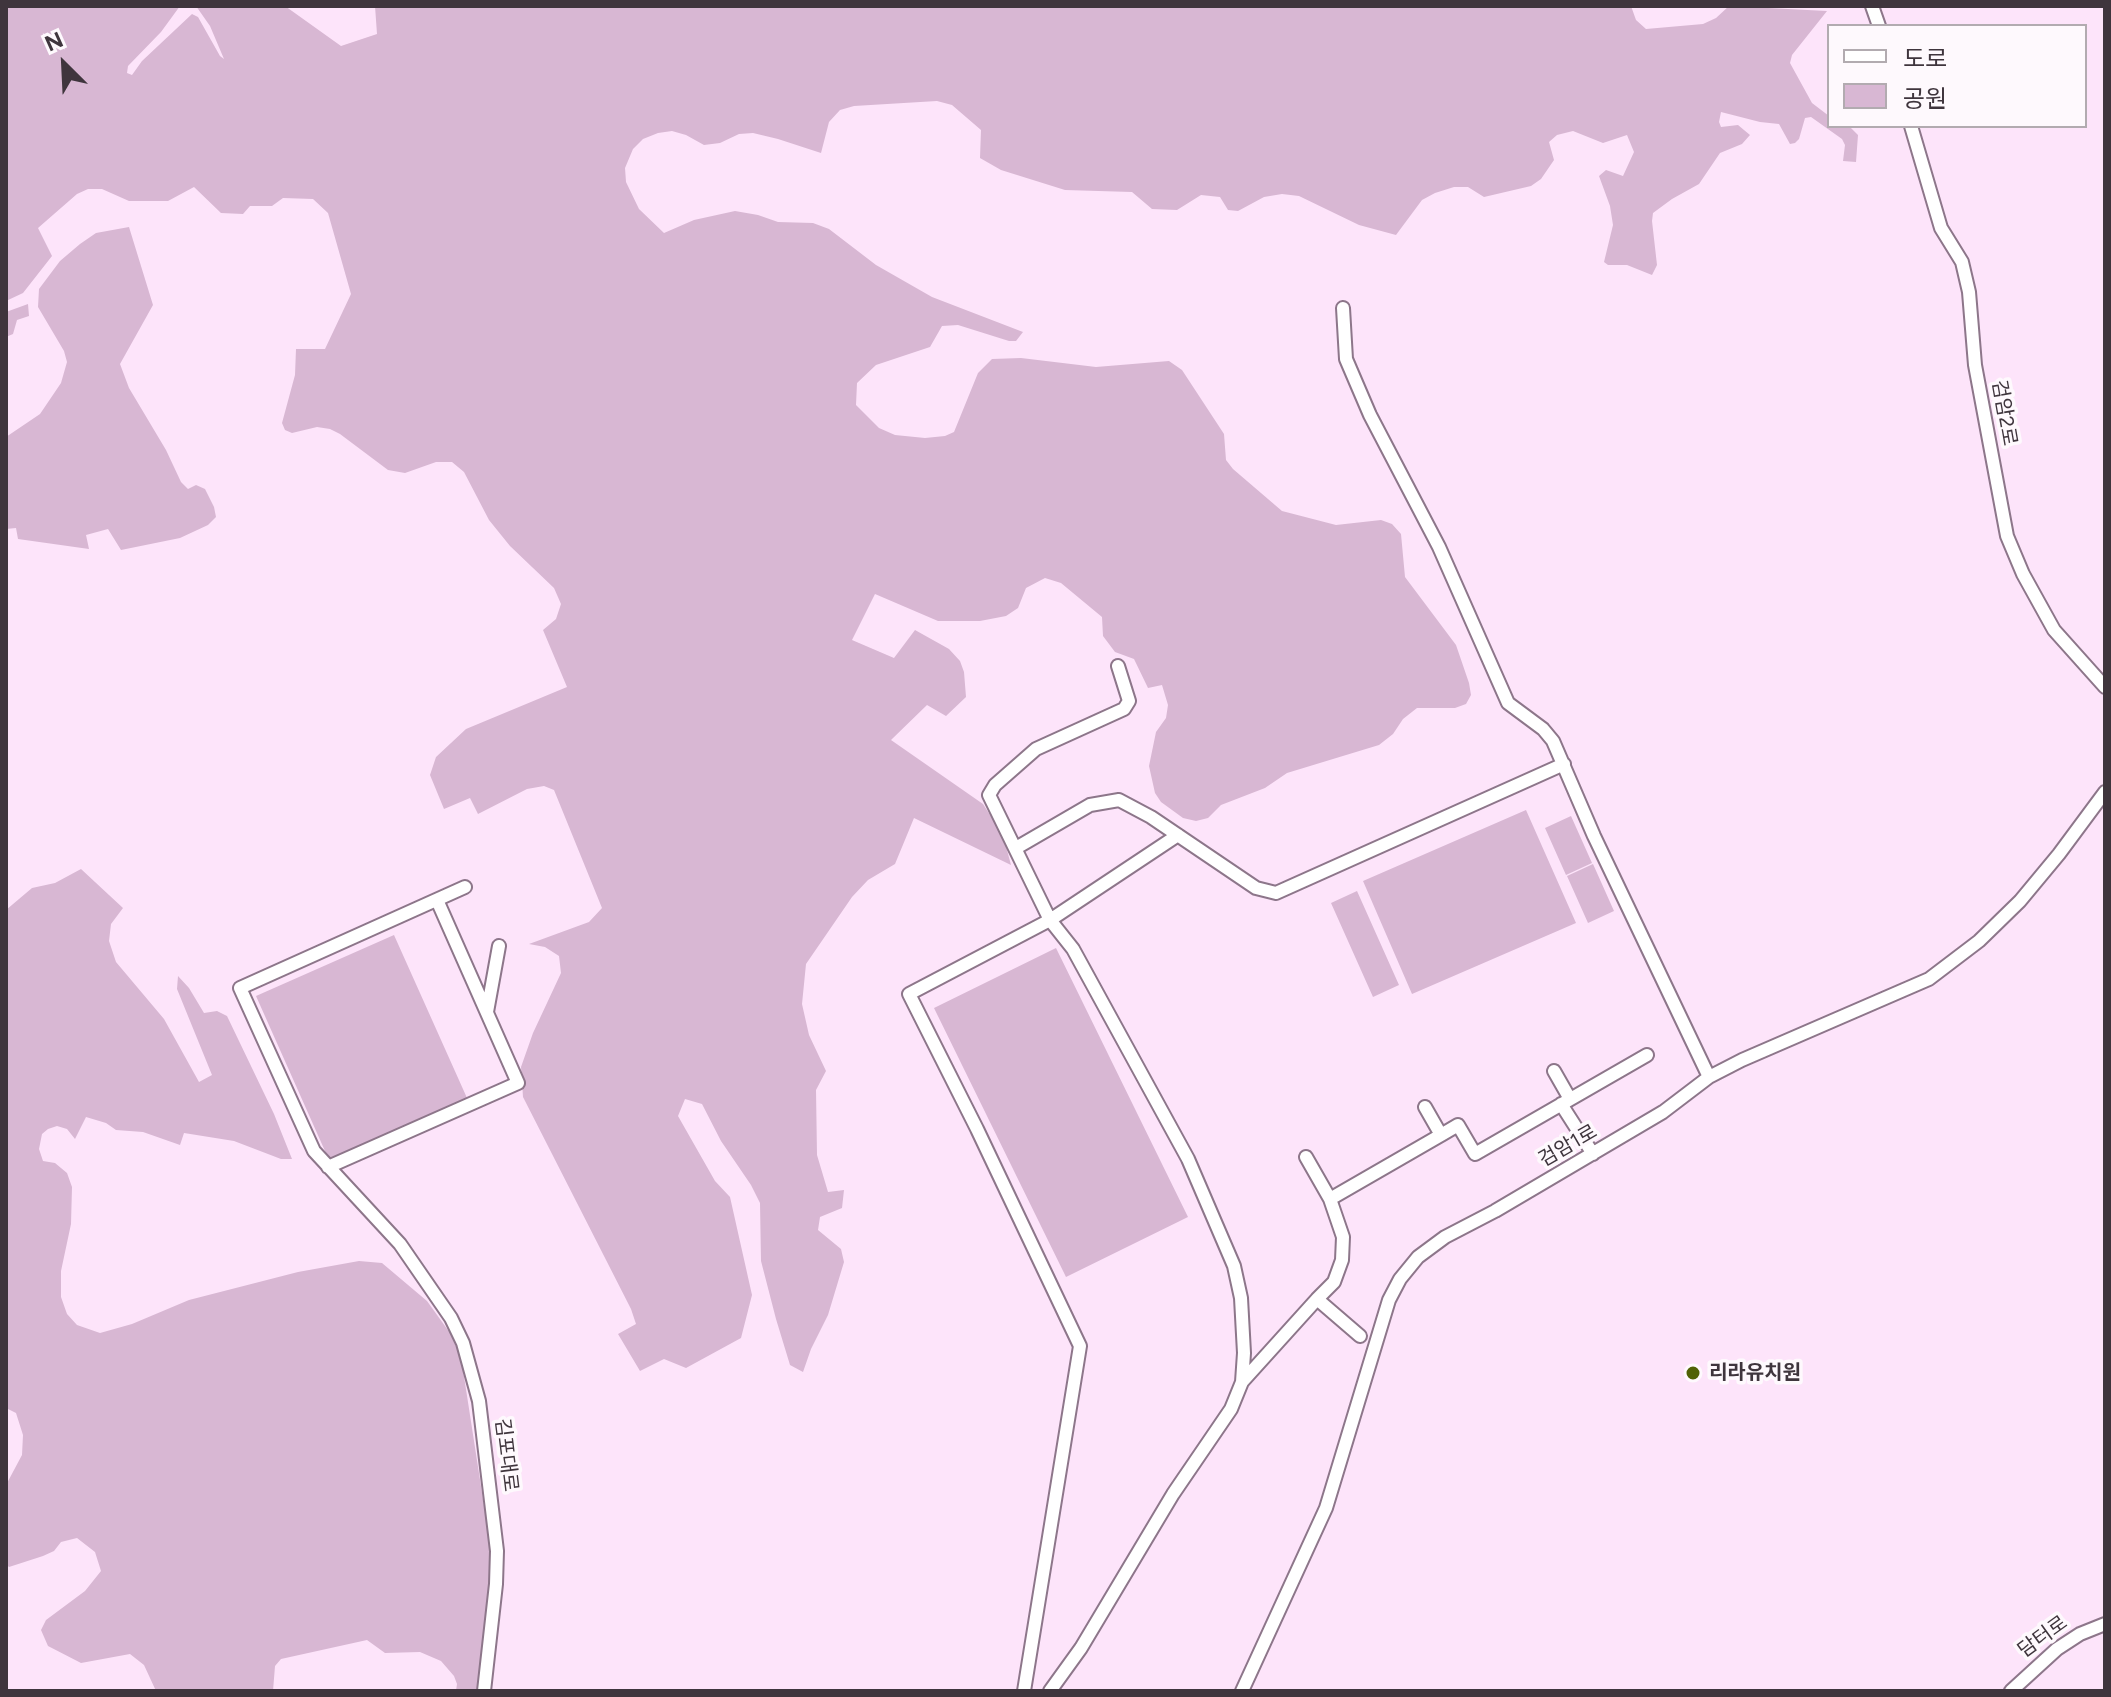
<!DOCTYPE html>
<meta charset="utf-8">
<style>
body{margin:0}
#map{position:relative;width:2111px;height:1697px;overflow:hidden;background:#fde4fa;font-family:Figtree,"Noto Sans KR",sans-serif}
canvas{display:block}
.frame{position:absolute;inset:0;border:8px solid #3f353d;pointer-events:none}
.legend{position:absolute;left:1827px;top:24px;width:260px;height:104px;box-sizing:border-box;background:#fef9fd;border:2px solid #b2abb0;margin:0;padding:10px 14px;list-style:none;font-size:24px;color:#3f353d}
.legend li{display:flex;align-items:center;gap:16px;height:40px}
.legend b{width:40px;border:2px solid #b2abb0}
.north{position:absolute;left:24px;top:24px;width:80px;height:80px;-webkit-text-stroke:6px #fef9fd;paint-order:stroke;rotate:336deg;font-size:22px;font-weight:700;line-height:32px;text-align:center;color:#3f353d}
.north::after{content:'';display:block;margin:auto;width:28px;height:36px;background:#3f353d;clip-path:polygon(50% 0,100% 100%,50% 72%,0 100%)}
</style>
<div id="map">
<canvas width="2111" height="1697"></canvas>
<div class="frame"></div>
<ul class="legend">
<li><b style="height:10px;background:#fff"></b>도로</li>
<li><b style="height:22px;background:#d8b7d3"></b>공원</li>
</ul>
<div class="north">N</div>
</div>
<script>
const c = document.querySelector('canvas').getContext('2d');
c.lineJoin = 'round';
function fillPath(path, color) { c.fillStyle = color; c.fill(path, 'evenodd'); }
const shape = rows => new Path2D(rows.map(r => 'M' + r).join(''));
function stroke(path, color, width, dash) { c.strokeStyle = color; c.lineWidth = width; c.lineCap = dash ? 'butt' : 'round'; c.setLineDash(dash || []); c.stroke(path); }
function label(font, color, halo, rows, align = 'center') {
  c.font = font + ' Figtree,"Noto Sans KR",sans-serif'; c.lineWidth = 7; c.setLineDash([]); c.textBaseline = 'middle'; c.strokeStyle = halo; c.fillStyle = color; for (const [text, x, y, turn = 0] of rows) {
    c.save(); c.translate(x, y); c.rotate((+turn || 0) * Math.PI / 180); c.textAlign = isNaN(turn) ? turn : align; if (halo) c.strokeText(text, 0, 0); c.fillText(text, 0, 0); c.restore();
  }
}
fillPath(shape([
 [6,6,180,6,161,32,128,66,127,73,132,75,142,61,192,14,198,17,220,56,224,59,210,26,196,6,285,6,341,46,377,34,375,6,1631,6,1636,20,1646,29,1703,24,1716,18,1729,6,1827,11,1792,55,1790,63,1812,103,1829,116,1829,126,1849,126,1858,135,1856,162,1843,161,1845,145,1842,139,1811,117,1805,118,1799,139,1795,143,1790,144,1779,124,1760,122,1721,112,1719,122,1721,127,1738,125,1750,135,1742,144,1720,153,1699,184,1672,199,1653,213,1652,221,1657,265,1652,275,1627,265,1608,265,1604,262,1613,225,1610,206,1599,176,1606,170,1623,176,1634,152,1627,135,1603,143,1573,131,1557,135,1549,142,1554,160,1541,179,1531,186,1484,197,1468,187,1454,187,1435,193,1422,200,1396,235,1359,225,1299,196,1282,194,1264,197,1238,211,1228,210,1220,197,1201,195,1177,210,1152,209,1132,192,1065,190,1001,170,980,158,981,130,952,105,937,101,854,106,840,110,829,122,821,153,778,139,753,133,739,134,720,143,704,145,686,135,672,131,658,133,643,139,633,149,625,168,626,182,639,209,664,233,694,220,735,211,758,215,778,222,813,223,829,229,876,265,932,297,1023,332,1016,341,1009,341,958,325,942,326,930,347,876,365,857,383,856,405,879,428,895,435,925,438,945,436,954,432,978,373,992,359,1021,358,1096,367,1169,361,1182,370,1224,434,1226,460,1233,469,1282,511,1336,525,1381,520,1392,524,1401,534,1405,577,1456,645,1469,683,1471,695,1466,704,1455,708,1417,708,1403,719,1393,734,1379,745,1287,773,1265,788,1221,805,1208,818,1196,821,1183,818,1161,802,1155,793,1149,766,1156,732,1166,718,1168,705,1162,685,1148,688,1134,659,1115,652,1103,636,1102,617,1061,583,1045,578,1026,588,1018,608,1006,616,980,621,938,621,875,594,852,640,894,658,915,630,949,649,960,661,964,672,966,697,946,716,927,705,891,740,983,804,1003,835,1011,865,914,818,895,864,868,880,852,897,806,964,802,1004,809,1035,826,1071,816,1090,817,1155,828,1192,844,1190,842,1208,820,1217,818,1230,841,1249,844,1262,828,1315,811,1349,803,1372,790,1365,776,1319,761,1261,760,1203,751,1185,721,1141,702,1104,685,1099,678,1116,715,1181,730,1197,752,1295,741,1338,686,1368,664,1359,640,1371,618,1334,636,1324,631,1309,523,1097,521,1067,533,1033,561,973,559,956,545,947,529,944,589,922,602,908,554,790,544,786,527,789,478,814,470,798,444,809,430,775,436,757,466,729,567,687,543,630,556,619,561,604,554,588,510,546,489,520,464,472,452,462,436,462,405,473,388,470,340,434,330,429,317,427,292,433,285,430,282,423,295,375,296,349,325,349,351,294,328,213,313,199,283,198,272,206,250,206,243,214,221,213,194,187,168,201,129,201,102,189,88,189,77,194,38,228,52,256,23,293,6,301],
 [129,227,153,305,120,364,129,388,166,450,181,482,188,489,196,485,205,489,214,507,216,517,208,525,180,538,121,550,108,529,86,535,89,549,18,539,16,528,6,529,6,437,40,414,61,383,67,362,64,351,38,307,39,289,60,261,80,244,96,233],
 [28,304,29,316,17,320,13,334,6,337,6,312],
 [1526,810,1576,923,1412,994,1363,881],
 [1571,816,1592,863,1566,875,1545,828],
 [1593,864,1614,911,1588,923,1567,876],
 [81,869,123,908,111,924,109,941,116,962,164,1019,199,1082,212,1075,177,989,178,976,189,988,204,1013,217,1011,227,1016,274,1114,292,1159,281,1159,234,1141,184,1133,180,1145,143,1132,116,1130,106,1123,86,1117,75,1139,67,1129,57,1126,48,1129,42,1134,39,1149,43,1161,55,1163,67,1173,72,1187,71,1224,61,1271,61,1297,67,1314,77,1325,100,1333,132,1324,189,1300,298,1272,359,1261,382,1263,427,1301,450,1333,461,1357,487,1525,491,1567,479,1691,456,1691,457,1684,454,1676,441,1661,420,1652,385,1653,367,1640,281,1659,275,1666,273,1691,156,1691,144,1665,130,1654,81,1663,48,1646,41,1630,46,1620,85,1591,101,1571,95,1552,77,1538,61,1542,54,1551,43,1556,9,1567,6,1564,6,1485,22,1455,23,1435,16,1413,6,1408,6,910,32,888,55,883],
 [1357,891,1399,985,1373,997,1331,903],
 [394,935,467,1098,329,1160,256,996],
 [1056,948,1188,1217,1066,1277,934,1008]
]), '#d8b7d3');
const minor = shape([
 [1872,6,1879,26],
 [1911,126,1941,228,1962,262,1969,292,1975,365,2007,536,2023,574,2054,630,2105,687],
 [1343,308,1346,359,1370,415,1439,547,1508,703,1543,729,1553,741,1594,836,1709,1077],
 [1016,848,1090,805,1119,800,1151,817,1256,888,1276,893,1564,764],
 [465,887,240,988,314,1151,400,1244,451,1318,463,1343,479,1401,497,1551,496,1584,484,1691],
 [487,1012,499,946],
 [1554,1071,1570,1099],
 [1561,1104,1593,1154],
 [1441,1135,1458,1125,1475,1154,1647,1055],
 [1306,1157,1330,1199,1343,1237,1342,1260,1334,1282,1317,1299],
 [328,1167,518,1083,437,900],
 [1330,1199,1441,1135,1425,1107],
 [1242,1382,1317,1299,1360,1336],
 [1024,1691,1080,1346,977,1129,909,994,1050,920,1178,835],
 [1050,1691,1081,1648,1173,1494,1231,1409,1242,1382,1244,1353,1241,1298,1234,1266,1188,1159,1073,949,1050,920,989,795,995,785,1036,749,1124,709,1129,701,1118,666],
 [1242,1691,1326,1508,1389,1300,1400,1279,1418,1257,1445,1237,1495,1211,1663,1112,1709,1077,1742,1060,1929,979,1979,941,2020,901,2059,854,2105,792],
 [2011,1691,2057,1649,2080,1634,2105,1624]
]);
stroke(minor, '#8d768a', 16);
stroke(minor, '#fff', 12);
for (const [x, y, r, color] of [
 [1693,1373,8,"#506105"]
]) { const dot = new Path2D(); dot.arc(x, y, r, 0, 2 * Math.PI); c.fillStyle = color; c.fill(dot); stroke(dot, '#fef9fd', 3); }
label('20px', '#3f353d', '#fef9fd', [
 ["검암2로",2004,413,80],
 ["검암1로",1568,1146,-30],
 ["김포대로",506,1455,83],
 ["담터로",2043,1637,-36]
]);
label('bold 20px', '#3f353d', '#fef9fd', [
 ["리라유치원",1709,1373]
], 'left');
</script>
